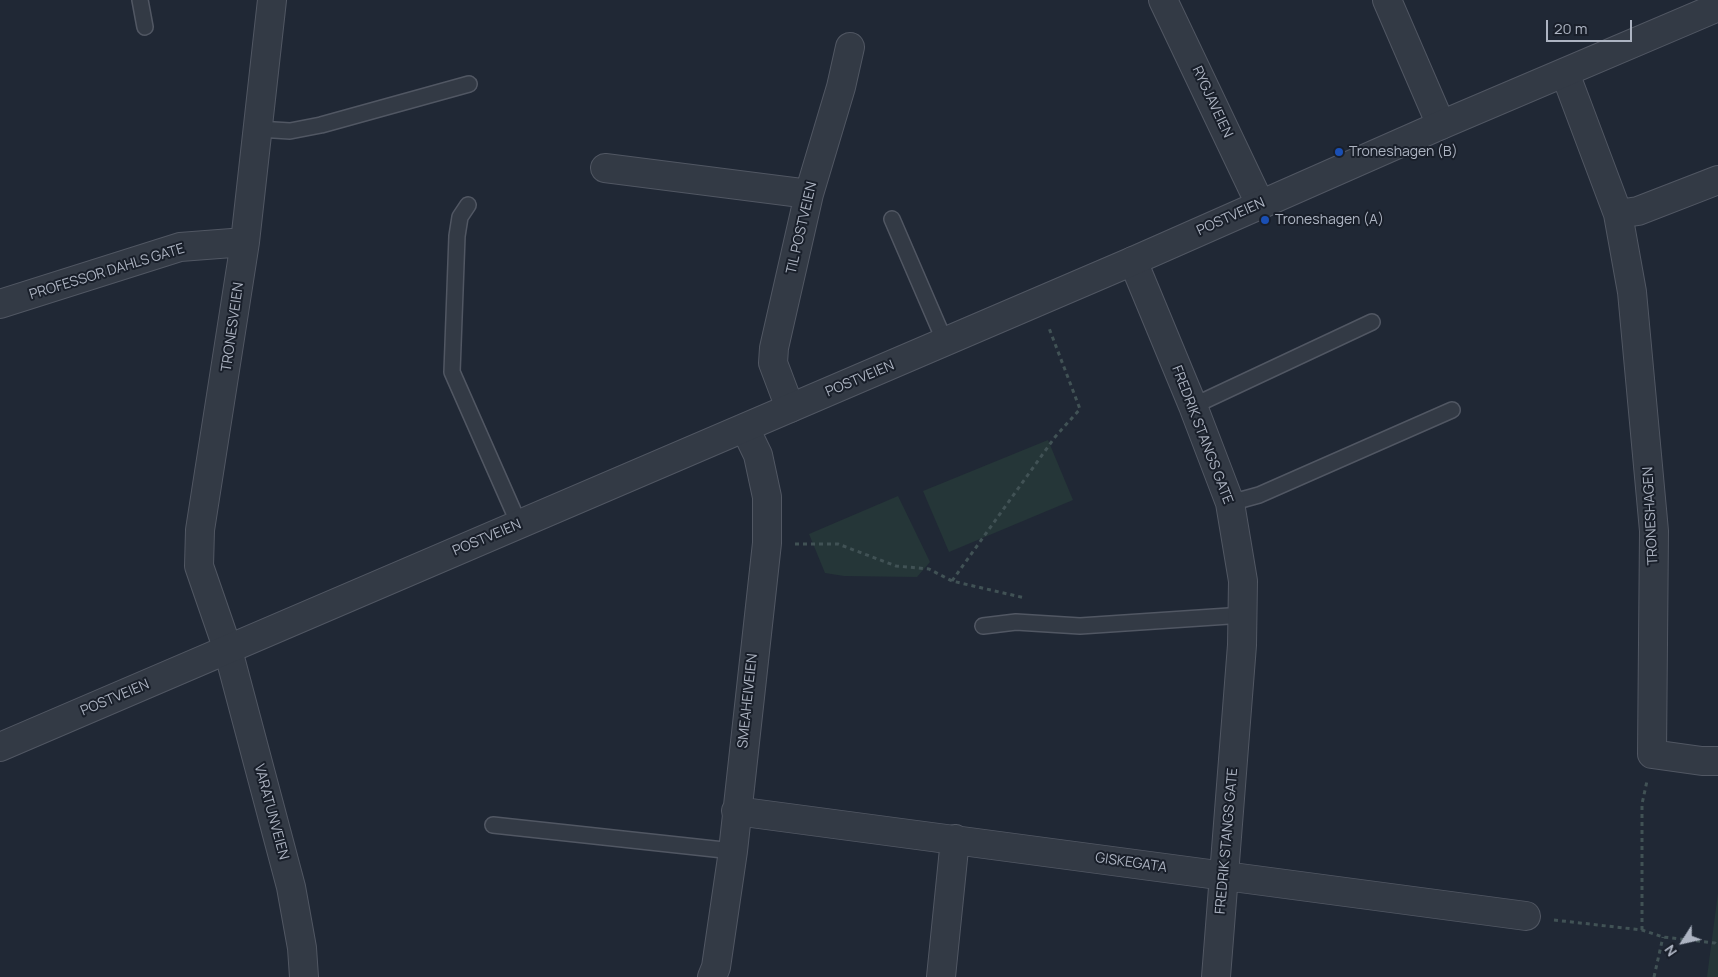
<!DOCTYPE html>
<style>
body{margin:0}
#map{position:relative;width:1718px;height:977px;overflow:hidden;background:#202835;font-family:Manrope,sans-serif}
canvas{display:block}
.north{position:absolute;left:1658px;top:917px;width:50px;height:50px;-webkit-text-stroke:4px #191f2a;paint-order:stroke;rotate:235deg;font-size:14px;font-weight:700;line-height:20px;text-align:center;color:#adb4c2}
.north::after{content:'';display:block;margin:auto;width:18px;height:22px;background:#adb4c2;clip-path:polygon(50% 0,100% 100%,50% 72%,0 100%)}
.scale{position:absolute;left:1546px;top:20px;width:86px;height:22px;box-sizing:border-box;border:2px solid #adb4c2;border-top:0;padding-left:6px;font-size:15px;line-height:18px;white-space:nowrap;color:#adb4c2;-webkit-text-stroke:4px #191f2a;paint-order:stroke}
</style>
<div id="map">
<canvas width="1718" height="977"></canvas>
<div class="north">N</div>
<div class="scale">20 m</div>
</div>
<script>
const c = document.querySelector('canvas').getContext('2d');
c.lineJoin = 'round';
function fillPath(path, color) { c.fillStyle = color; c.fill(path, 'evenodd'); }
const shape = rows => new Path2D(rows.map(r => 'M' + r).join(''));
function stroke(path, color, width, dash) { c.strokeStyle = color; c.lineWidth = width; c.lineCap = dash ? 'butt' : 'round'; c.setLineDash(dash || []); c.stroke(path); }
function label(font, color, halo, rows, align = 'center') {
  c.font = font + ' Manrope,sans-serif'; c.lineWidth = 4; c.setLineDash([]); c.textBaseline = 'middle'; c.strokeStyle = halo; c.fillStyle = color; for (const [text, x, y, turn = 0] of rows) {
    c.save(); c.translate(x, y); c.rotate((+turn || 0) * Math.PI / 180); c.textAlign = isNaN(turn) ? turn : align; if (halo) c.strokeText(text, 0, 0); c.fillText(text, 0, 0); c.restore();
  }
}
fillPath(shape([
 [1048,440,1073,500,949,552,923,491],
 [898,496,930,562,917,577,844,576,825,573,809,534],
 [1718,893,1718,977,1707,977]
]), '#253638');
const service = shape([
 [140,0,145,27],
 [258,129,290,131,321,125,469,84],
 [468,205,460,217,457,236,452,372,519,524],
 [892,219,945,342],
 [1193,406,1372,322],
 [1230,503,1259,495,1452,410],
 [983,626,1016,622,1080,626,1244,615],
 [493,825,733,851]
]);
const minor = shape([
 [272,0,245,242,200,530,199,566,228,650,291,887,302,948,304,977],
 [1163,0,1260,204],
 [1387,0,1441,125],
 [1565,73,1618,214,1632,292,1654,531,1652,754,1702,761,1718,761],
 [605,168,809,194],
 [1618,214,1638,211,1718,180],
 [1133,261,1193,406,1230,503,1243,581,1242,645,1216,977],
 [0,304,180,247,245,242],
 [790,408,773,363,774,348,809,194,841,87,850,47],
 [736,811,1526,916],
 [712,977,716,967,733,851,767,543,767,497,758,455,745,428],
 [941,977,955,839]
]);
const tertiary = shape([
 [0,747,1133,261,1441,125,1718,7]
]);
stroke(service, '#515763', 18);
stroke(minor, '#515763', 30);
stroke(tertiary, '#515763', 30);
stroke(shape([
 [795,544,838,544,896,566,929,569,952,581,1025,598],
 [952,581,1055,437,1080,409,1049,328],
 [1554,920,1642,930,1663,937,1715,943,1718,946],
 [1642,930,1642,804,1647,781],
 [1654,977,1663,937]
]), '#415255', 3, [4, 4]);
stroke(service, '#333a45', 15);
stroke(minor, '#333a45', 28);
stroke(tertiary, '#333a45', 28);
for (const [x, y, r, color] of [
 [1339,152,5,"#1a4fb4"],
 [1265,220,5,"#1a4fb4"]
]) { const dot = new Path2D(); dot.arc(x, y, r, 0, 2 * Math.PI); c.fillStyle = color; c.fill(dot); stroke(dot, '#191f2a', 2); }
label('14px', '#adb4c2', '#191f2a', [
 ["RYGJAVEIEN",1212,102,65],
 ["POSTVEIEN",1231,217,-24],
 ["TIL POSTVEIEN",802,228,-77],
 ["PROFESSOR DAHLS GATE",107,272,-17],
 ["TRONESVEIEN",233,327,-82],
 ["POSTVEIEN",860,379,-23],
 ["FREDRIK STANGS GATE",1202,435,69],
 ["TRONESHAGEN",1651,516,-93],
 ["POSTVEIEN",487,538,-23],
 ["POSTVEIEN",115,698,-23],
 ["SMEAHEIVEIEN",748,701,-84],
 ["VARATUNVEIEN",271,812,75],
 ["FREDRIK STANGS GATE",1227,841,-85],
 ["GISKEGATA",1131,863,8]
]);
label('14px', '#adb4c2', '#191f2a', [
 ["Troneshagen (B)",1349,152],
 ["Troneshagen (A)",1275,220]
], 'left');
</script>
